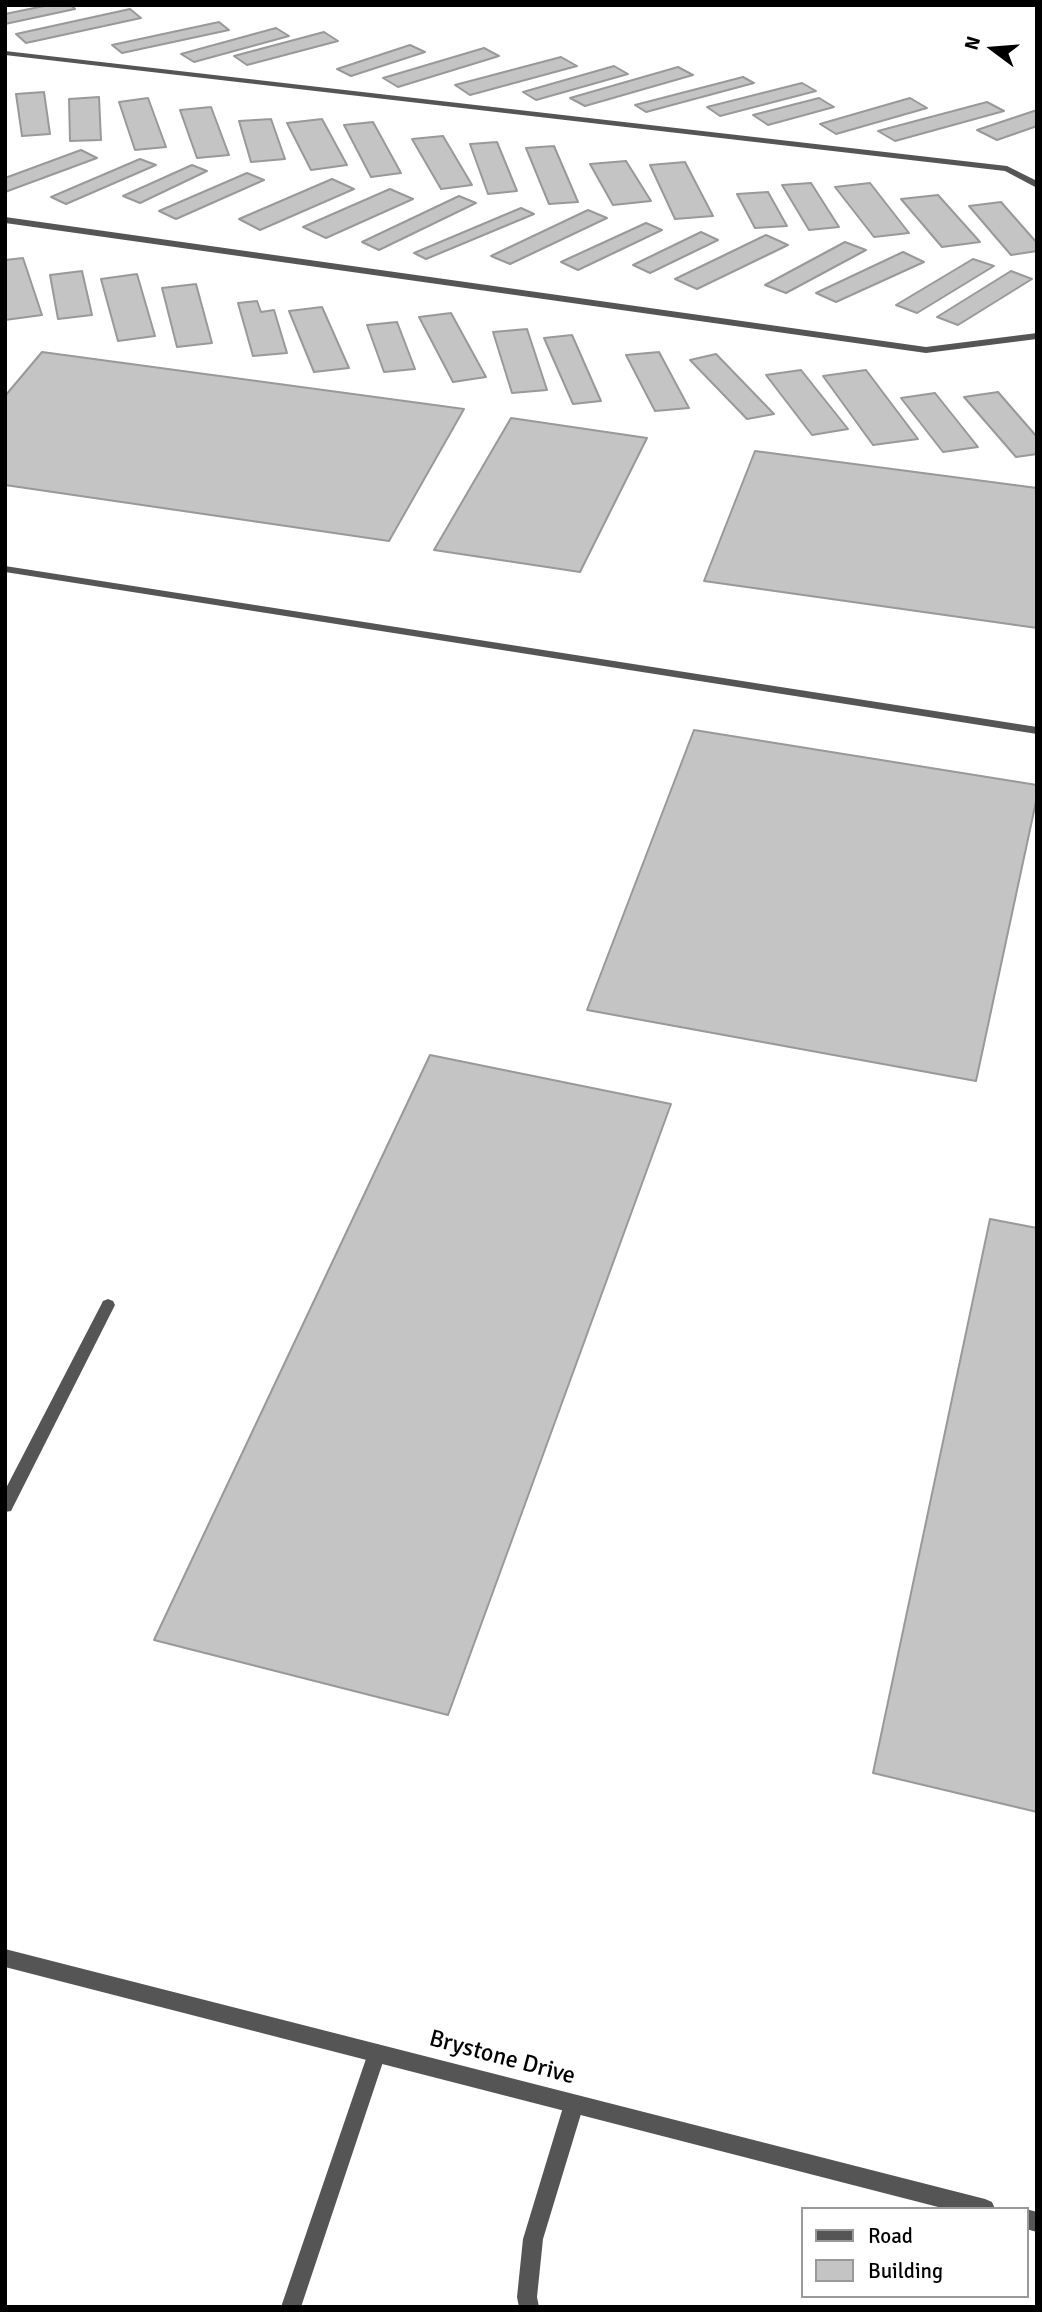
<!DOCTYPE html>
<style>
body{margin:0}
#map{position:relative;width:1042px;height:2312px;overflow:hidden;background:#fff;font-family:Signika,sans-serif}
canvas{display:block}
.frame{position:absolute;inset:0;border:7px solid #000;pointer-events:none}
.legend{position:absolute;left:801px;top:2207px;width:228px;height:91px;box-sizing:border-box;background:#fff;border:2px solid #999;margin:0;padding:9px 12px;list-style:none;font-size:21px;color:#000}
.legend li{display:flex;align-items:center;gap:14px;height:35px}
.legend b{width:35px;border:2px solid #999}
.north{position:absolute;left:958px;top:14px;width:70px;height:70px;-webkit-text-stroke:5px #fff;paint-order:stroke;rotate:286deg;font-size:19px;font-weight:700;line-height:28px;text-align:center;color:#000}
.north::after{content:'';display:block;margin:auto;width:24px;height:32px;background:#000;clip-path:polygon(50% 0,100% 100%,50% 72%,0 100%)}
</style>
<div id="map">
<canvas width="1042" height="2312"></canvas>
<div class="frame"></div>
<ul class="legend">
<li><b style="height:9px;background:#555"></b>Road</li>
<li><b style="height:19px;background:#c4c4c4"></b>Building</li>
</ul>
<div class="north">N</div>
</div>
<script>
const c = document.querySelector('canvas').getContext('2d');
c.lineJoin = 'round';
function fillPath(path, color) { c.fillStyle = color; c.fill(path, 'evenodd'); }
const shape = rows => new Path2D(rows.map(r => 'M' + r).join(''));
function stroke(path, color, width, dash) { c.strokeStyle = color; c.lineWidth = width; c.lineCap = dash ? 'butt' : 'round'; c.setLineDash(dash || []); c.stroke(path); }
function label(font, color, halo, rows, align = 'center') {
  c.font = font + ' Signika,sans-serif'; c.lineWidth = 5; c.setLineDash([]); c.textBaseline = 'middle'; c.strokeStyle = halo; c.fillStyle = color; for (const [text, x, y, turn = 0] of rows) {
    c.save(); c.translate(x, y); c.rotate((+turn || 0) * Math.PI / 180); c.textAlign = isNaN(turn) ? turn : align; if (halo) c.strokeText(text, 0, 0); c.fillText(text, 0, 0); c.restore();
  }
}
const building = shape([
 [49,5,71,5,75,9,5,24,5,14,49,5],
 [130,9,141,18,26,43,16,34,130,9],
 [219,22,229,30,122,53,112,45,219,22],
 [276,28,289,36,194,62,181,54,276,28],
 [324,32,338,41,247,65,234,56,324,32],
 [410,45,425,52,351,76,337,69,410,45],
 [484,48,499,56,398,87,383,78,484,48],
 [561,57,577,66,470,95,455,85,561,57],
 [614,66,628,74,536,100,523,92,614,66],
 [678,67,693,75,585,106,570,98,678,67],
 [743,77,754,83,646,112,635,105,743,77],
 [802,83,816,91,720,116,707,107,802,83],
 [44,92,50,134,22,136,16,94,44,92],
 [99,97,101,140,70,141,69,99,99,97],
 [148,98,166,147,135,150,119,102,148,98],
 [819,98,834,107,768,125,753,115,819,98],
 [910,98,927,108,836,134,820,124,910,98],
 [987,102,1004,111,895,141,878,131,987,102],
 [211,107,229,155,197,158,180,110,211,107],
 [1037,110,1037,126,997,140,977,130,1037,110],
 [271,119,285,159,251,162,239,121,271,119],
 [322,119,347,165,311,170,287,123,322,119],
 [373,122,401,173,371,177,344,125,373,122],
 [443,136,472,185,441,189,412,139,443,136],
 [497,142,517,191,488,194,470,144,497,142],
 [554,146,578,202,549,204,526,148,554,146],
 [81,150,97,158,5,192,5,178,81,150],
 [140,159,156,165,66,204,51,197,140,159],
 [626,161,651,201,613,205,590,164,626,161],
 [685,162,713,216,675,219,650,165,685,162],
 [192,165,207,171,140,203,123,196,192,165],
 [247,173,264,180,176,219,159,211,247,173],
 [332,179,354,189,260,230,239,219,332,179],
 [811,183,839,227,809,230,782,185,811,183],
 [870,183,909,233,874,237,835,187,870,183],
 [390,189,413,199,326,238,303,227,390,189],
 [768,192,787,226,755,228,737,194,768,192],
 [938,195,980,242,942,247,901,199,938,195],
 [459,196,476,203,379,250,362,242,459,196],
 [1001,202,1037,243,1037,251,1011,255,969,206,1001,202],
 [521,208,534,214,426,259,414,253,521,208],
 [588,210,607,218,510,264,491,256,588,210],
 [646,223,662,230,578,270,561,262,646,223],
 [701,232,718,240,650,273,633,265,701,232],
 [766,235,788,245,697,289,675,279,766,235],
 [845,242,866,250,786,293,765,285,845,242],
 [903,252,924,262,836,302,816,293,903,252],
 [23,258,42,315,5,320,5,260,23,258],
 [973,259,994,266,917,313,896,305,973,259],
 [82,271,92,315,58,319,50,275,82,271],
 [1011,271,1032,279,958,325,937,317,1011,271],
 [137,274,155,336,118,341,101,279,137,274],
 [196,284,212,343,177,347,162,288,196,284],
 [257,301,261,312,274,310,287,353,253,356,238,303,257,301],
 [322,307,349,368,314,372,289,311,322,307],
 [451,313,486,377,453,382,419,317,451,313],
 [397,322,415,369,384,372,367,325,397,322],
 [527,329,547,390,512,393,493,332,527,329],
 [572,335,601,401,573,404,544,338,572,335],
 [42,352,464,409,389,541,5,485,5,396,42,352],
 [659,352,689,408,655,411,626,355,659,352],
 [716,354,774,414,747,419,690,360,716,354],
 [801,370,848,429,812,435,766,375,801,370],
 [866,370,918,439,873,445,823,376,866,370],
 [998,392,1037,437,1037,454,1016,457,964,397,998,392],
 [935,393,978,447,943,452,901,398,935,393],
 [511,418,647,438,580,572,434,550,511,418],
 [755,451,1037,488,1037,628,704,581,755,451],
 [694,730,1037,785,1037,797,976,1081,587,1010,694,730],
 [430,1055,671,1104,448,1715,154,1640,430,1055],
 [990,1219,1037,1228,1037,1812,873,1773,990,1219]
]);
fillPath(building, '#c4c4c4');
stroke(building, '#999', 2);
fillPath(shape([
 [5,51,1007,166,1037,181,1037,188,1005,171,5,55,5,51],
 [5,217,926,347,1037,333,1037,339,926,353,5,223,5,217],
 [5,566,1037,727,1037,734,5,572,5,566],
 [108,1299,113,1301,115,1305,11,1511,5,1512,5,1490,101,1305,103,1301,108,1299],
 [377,2044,384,2047,386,2053,301,2307,281,2307,368,2053,370,2047,377,2044],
 [574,2095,581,2097,584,2104,543,2239,537,2297,539,2307,519,2307,517,2297,523,2239,564,2104,567,2097,574,2095]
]), '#555');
fillPath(shape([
 [5,1949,985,2199,992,2202,995,2209,946,2209,5,1967,5,1949],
 [1026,2209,1037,2212,1037,2232,1026,2229,1026,2209]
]), '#555');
label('24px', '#000', '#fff', [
 ["Brystone Drive",502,2058,15]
]);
</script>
